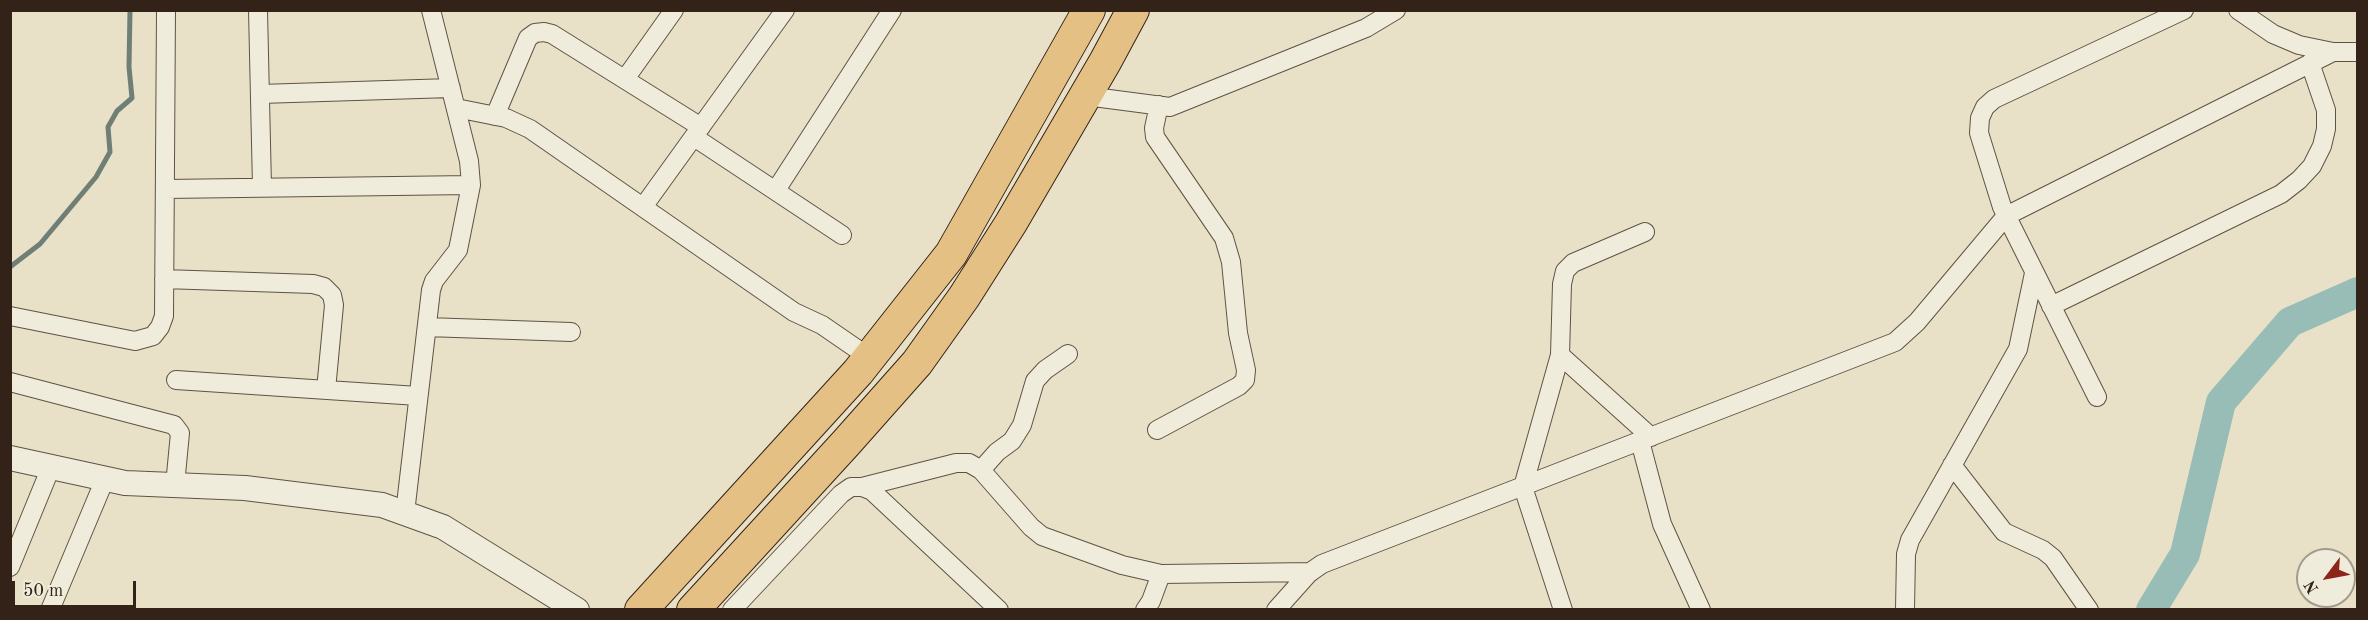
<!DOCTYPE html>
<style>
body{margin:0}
#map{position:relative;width:2368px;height:620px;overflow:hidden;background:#e8e1c7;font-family:"Old Standard TT",serif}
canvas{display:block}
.frame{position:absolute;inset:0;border:12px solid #332217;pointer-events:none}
.north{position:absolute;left:2296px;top:548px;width:60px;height:60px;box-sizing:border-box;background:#f0ecdb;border:2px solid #a49b8d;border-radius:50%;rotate:238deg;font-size:16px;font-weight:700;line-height:24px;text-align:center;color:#332217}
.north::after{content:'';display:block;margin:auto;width:21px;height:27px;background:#8f2418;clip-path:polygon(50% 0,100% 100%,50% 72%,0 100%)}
.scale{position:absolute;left:12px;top:581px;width:124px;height:27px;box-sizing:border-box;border:3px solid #332217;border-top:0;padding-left:8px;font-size:18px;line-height:21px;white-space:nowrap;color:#332217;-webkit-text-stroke:4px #f0ecdb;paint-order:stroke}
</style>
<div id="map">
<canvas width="2368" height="620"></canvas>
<div class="frame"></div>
<div class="north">N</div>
<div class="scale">50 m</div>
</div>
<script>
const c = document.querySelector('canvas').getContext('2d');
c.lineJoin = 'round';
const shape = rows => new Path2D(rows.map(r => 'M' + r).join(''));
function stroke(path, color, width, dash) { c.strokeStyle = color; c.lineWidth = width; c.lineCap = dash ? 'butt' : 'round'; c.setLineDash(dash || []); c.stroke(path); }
stroke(shape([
 [10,267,40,244,96,177,110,152,108,127,117,111,132,98,129,67,130,10]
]), '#6f7f76', 5);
stroke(shape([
 [2151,610,2185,554,2221,402,2290,322,2358,292]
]), '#97bdb6', 30);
const minor = shape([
 [258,10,262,187],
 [2238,10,2273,34,2299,45,2333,52,2358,52],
 [625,79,674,10],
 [260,94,451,88],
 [1086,96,1170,107,1366,28,1396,10],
 [456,108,506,118,530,129,794,312,822,325,870,358],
 [495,116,528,38,535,33,544,32,552,34,701,127],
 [694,137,842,235],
 [165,189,471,185],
 [776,190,892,10],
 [643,207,785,10],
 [164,279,313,284,324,287,332,295,334,305,326,390],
 [2051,306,2281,194,2299,180,2312,166,2322,146,2326,129,2326,110,2310,63],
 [10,316,135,341,153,336,160,327,164,316,166,10],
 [427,327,571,332],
 [1560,355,1651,437],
 [176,380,418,396],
 [10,382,174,425,180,433,175,485],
 [2097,397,2002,207,1979,133,1980,118,1985,107,1994,99,2184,10],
 [1157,430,1239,386,1245,380,1246,370,1238,333,1231,262,1224,238,1155,137,1154,128,1159,105],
 [1640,441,1662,524,1701,610],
 [1952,465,2004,532,2043,550,2053,558,2089,610],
 [981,470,997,452,1012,441,1022,425,1035,381,1045,370,1068,354],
 [862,487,956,463,969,463,981,470,1031,527,1042,536,1122,565,1161,574,1311,572],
 [405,513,431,290,434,281,458,250,471,185,469,161,431,10],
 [10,567,51,467],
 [50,610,105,479],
 [732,610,841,494,851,487,862,487,872,491,999,610],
 [1145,610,1151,601,1161,574],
 [1276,610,1309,573,1322,564,1895,342,1917,322,2006,216,2333,52],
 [1563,610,1523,487,1560,355,1562,284,1565,271,1573,263,1645,232],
 [1905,610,1906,554,1910,540,2018,349,2034,273]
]);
const tertiary = shape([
 [10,458,125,483,245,488,382,505,443,527,577,610]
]);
const trunk = shape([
 [641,610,858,372,951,254,1089,10],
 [693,610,846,443,917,363,964,297,1011,223,1105,62,1133,10]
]);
stroke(minor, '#605243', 20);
stroke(tertiary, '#605243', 26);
stroke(trunk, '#332217', 34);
stroke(minor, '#f0ecdb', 18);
stroke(tertiary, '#f0ecdb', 24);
stroke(trunk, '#e4c084', 32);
</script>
